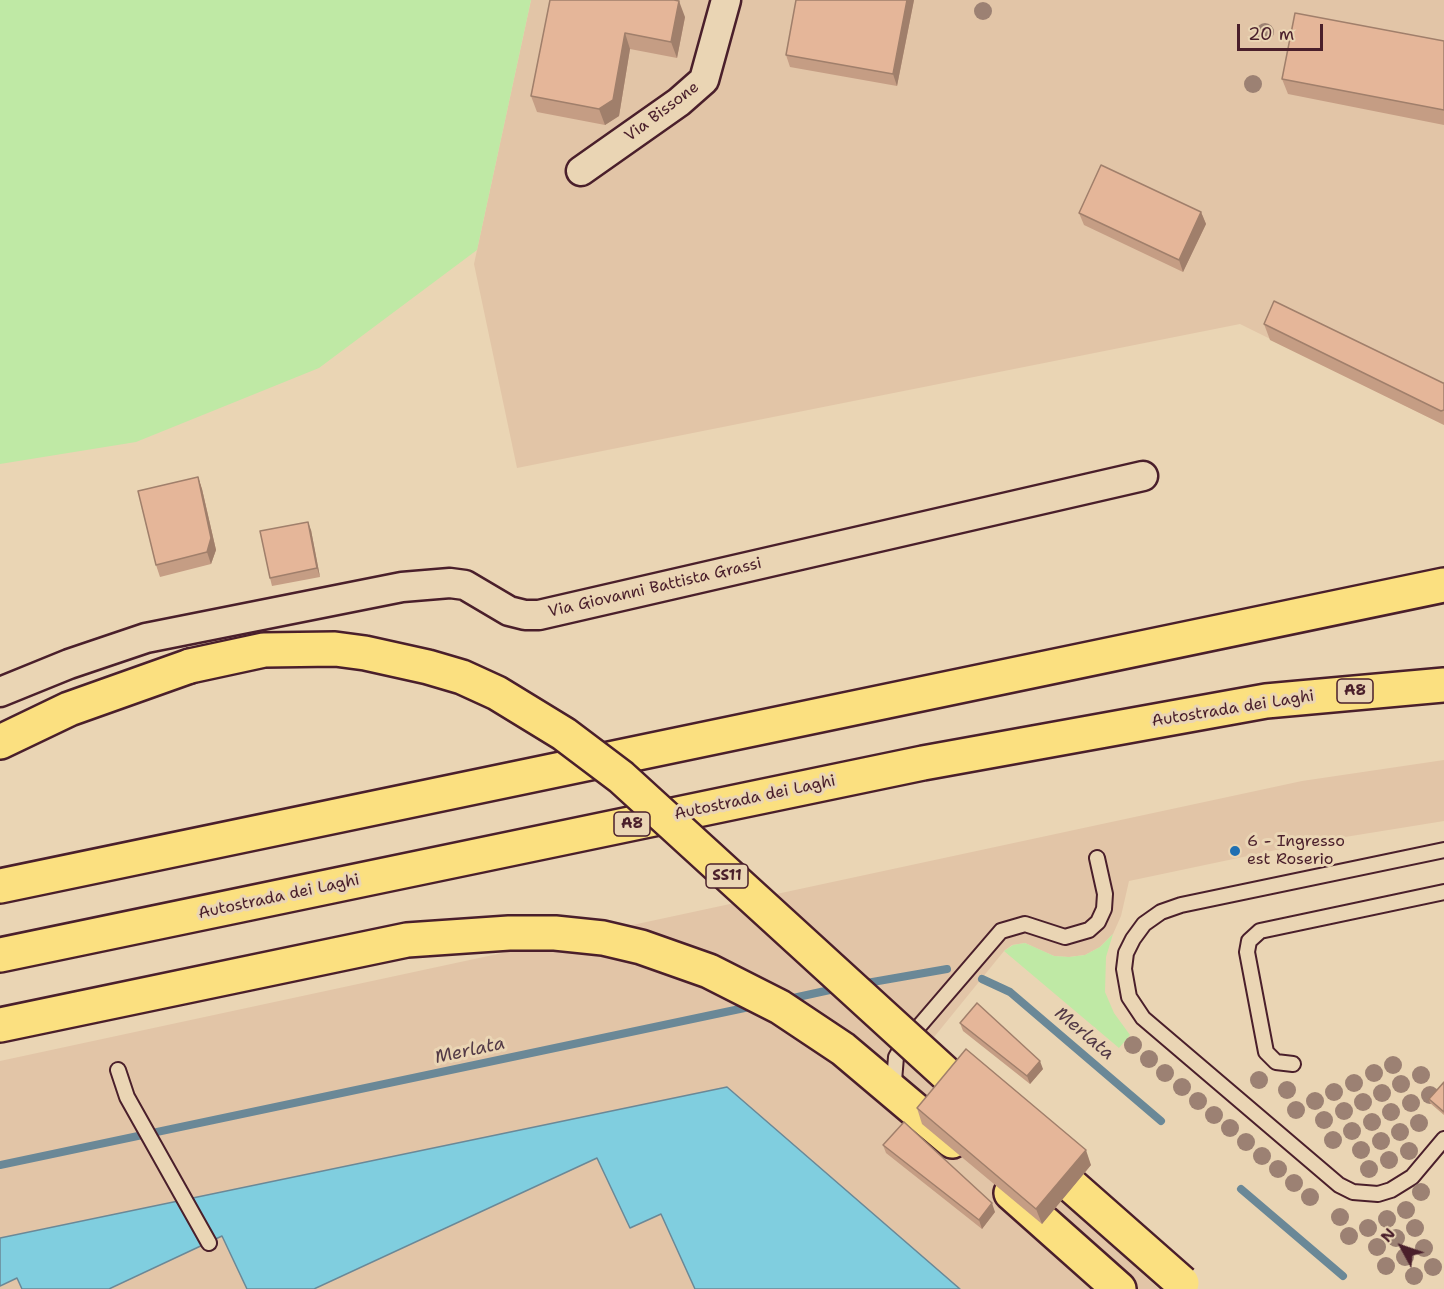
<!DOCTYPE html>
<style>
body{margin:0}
#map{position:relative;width:1444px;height:1289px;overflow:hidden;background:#ead5b4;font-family:"Shantell Sans",sans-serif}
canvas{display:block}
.north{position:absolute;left:1372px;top:1217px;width:60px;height:60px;-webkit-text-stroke:4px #ead5b4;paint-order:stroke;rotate:310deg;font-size:16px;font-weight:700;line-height:24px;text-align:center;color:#4a1f2b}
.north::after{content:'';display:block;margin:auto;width:21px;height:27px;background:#4a1f2b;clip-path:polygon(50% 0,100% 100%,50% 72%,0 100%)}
.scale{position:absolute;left:1237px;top:24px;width:86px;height:27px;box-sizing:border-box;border:3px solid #4a1f2b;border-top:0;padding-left:8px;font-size:18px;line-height:21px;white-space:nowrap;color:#4a1f2b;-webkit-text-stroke:4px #ead5b4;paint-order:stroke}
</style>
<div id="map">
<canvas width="1444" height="1289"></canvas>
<div class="north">N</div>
<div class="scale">20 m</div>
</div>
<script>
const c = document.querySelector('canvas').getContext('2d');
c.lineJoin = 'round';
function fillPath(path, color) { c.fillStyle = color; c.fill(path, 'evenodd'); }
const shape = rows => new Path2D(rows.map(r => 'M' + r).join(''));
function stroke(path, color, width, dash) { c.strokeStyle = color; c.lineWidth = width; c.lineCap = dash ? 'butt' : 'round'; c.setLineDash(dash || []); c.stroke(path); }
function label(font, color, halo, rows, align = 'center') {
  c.font = font + ' "Shantell Sans",sans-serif'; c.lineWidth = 6; c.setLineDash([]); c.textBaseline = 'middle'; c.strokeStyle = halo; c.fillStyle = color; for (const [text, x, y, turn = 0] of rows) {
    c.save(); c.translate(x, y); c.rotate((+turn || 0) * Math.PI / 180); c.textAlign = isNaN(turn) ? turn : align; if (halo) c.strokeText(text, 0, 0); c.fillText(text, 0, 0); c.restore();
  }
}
fillPath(shape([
 [531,0,1444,0,1444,425,1240,324,517,468,474,264],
 [1444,760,1444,821,1314,842,1129,881,1121,916,1113,934,1100,947,1085,955,1069,957,1054,956,1025,943,1012,945,1004,951,913,1063,1159,1289,0,1289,0,1061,1302,781]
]), '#e2c5a7');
fillPath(shape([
 [0,0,531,0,477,250,319,368,136,442,0,464],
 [1113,934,1106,957,1105,992,1114,1013,1130,1035,1119,1048,1004,951,1013,945,1025,943,1054,956,1069,957,1085,955,1100,947]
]), '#bfe9a5');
const water = shape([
 [727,1087,960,1289,695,1289,661,1214,630,1228,597,1158,314,1289,247,1289,222,1236,109,1289,22,1289,17,1278,0,1286,0,1238,727,1087]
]);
fillPath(water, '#80cedf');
stroke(water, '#6a8897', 1.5);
stroke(shape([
 [982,979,1010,992,1161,1121],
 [861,984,947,969],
 [784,1000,839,988],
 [0,1165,754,1006],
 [1241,1189,1343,1276]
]), '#6a8897', 8);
const lane = shape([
 [1444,850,1181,905,1161,912,1144,924,1133,939,1126,953,1124,969,1129,997,1143,1018,1339,1185,1353,1192,1378,1194,1391,1190,1412,1177,1444,1139],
 [1293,1064,1276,1062,1266,1052,1247,952,1249,941,1260,931,1444,892],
 [118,1070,127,1097,209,1243],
 [894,1081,896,1057,903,1045,1001,931,1025,924,1065,937,1089,930,1098,922,1104,909,1105,894,1097,858]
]);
const street = shape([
 [581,171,679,102,704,80,726,0],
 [0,692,69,664,146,638,402,587,450,583,465,585,509,611,525,615,539,615,1143,476]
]);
const highway = shape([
 [0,742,69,709,190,666],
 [0,886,1444,585],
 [0,955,923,763,1266,701,1444,685],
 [0,1025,407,940,509,933,555,933,603,938,641,947,709,971,780,1007,843,1049,952,1141],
 [1011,1193,1119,1289]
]);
stroke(lane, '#4a1f2b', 18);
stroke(street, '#4a1f2b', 33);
stroke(highway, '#4a1f2b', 38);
stroke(lane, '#ead5b4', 14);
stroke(street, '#ead5b4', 28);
stroke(highway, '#fbe080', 33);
const highwayBridge = shape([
 [190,666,264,650,335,649,365,653,428,667,462,677,497,693,564,734,621,777,978,1103],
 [1039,1157,1182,1283]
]);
stroke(highwayBridge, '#4a1f2b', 38, []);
stroke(highwayBridge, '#fbe080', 33);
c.fillStyle = '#9c8173';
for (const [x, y] of [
 [983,11],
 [1265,32],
 [1253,84],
 [1133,1045],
 [1149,1059],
 [1393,1065],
 [1165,1073],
 [1374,1073],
 [1421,1075],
 [1259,1080],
 [1354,1083],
 [1401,1084],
 [1182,1087],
 [1287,1090],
 [1334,1092],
 [1382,1093],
 [1430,1095],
 [1198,1101],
 [1315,1101],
 [1363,1102],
 [1411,1103],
 [1296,1110],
 [1344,1111],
 [1391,1112],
 [1214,1115],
 [1324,1120],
 [1372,1122],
 [1419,1123],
 [1230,1128],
 [1352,1131],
 [1400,1132],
 [1333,1140],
 [1381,1141],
 [1246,1142],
 [1361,1150],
 [1409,1151],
 [1262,1156],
 [1389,1160],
 [1278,1169],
 [1369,1169],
 [1294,1183],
 [1421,1192],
 [1310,1197],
 [1406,1210],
 [1340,1217],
 [1387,1219],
 [1368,1228],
 [1415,1228],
 [1349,1236],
 [1396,1238],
 [1377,1247],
 [1424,1248],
 [1405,1257],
 [1386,1266],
 [1433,1267],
 [1414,1276]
]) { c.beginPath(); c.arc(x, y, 9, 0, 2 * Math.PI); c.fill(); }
fillPath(shape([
 [550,0,685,17,677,58,630,49,619,116,605,125,537,112,531,96],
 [914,0,897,86,790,67,786,55],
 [1444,41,1444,125,1288,94,1282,79],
 [1201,212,1206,224,1183,272,1084,225,1079,213],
 [1264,324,1444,383,1444,425,1270,340],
 [198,477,202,489,216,550,211,564,160,577,156,565],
 [311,530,320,577,272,586,270,578],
 [960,1023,1043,1069,1030,1084,963,1031],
 [1444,1082,1444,1115,1430,1103,1429,1099],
 [917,1108,1091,1165,1042,1224,922,1124],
 [883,1145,995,1212,982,1229,886,1153]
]), '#c59d84');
fillPath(shape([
 [907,0,914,0,897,86,893,74],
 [679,1,685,17,677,58,671,42],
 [625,33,630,49,619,116,605,125,599,109],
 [1201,212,1206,224,1183,272,1179,260],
 [198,477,202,489,216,550,211,564,207,552],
 [308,522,311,530,320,577,317,568],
 [1040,1061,1043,1069,1030,1084,1027,1076],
 [1086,1150,1091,1165,1042,1224,1036,1209],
 [992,1203,995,1212,982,1229,979,1220]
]), '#a07f6b');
const building = shape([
 [550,0,674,0,679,1,671,42,625,33,613,100,599,109,531,96,550,0],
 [796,0,907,0,893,74,786,55,796,0],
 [1295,13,1444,41,1444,110,1282,79,1295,13],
 [1101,165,1201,212,1179,260,1079,213,1101,165],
 [1274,301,1443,383,1444,383,1444,410,1441,411,1264,324,1274,301],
 [198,477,211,538,207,552,156,565,138,491,198,477],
 [308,522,317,568,270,578,260,531,308,522],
 [977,1003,1040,1061,1027,1076,960,1023,977,1003],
 [966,1049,1086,1150,1036,1209,917,1108,966,1049],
 [1444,1082,1444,1112,1429,1099,1444,1082],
 [904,1122,992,1203,979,1220,883,1145,904,1122]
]);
fillPath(building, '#e5b699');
stroke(building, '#a07f6b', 1.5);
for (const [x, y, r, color] of [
 [1235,851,6,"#1f6fb2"]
]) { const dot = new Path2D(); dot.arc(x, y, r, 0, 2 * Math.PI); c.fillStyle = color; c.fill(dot); stroke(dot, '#ead5b4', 2); }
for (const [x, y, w] of [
 [1355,691,36],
 [632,824,36],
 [727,876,42]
]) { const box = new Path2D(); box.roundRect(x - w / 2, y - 12, w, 24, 4.5); c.fillStyle = '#ead5b4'; c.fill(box); stroke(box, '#4a1f2b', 1.5); }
label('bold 15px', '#4a1f2b', null, [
 ["A8",1355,691],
 ["A8",632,824],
 ["SS11",727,876]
]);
label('16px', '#4a1f2b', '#ead5b4', [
 ["Via Bissone",662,112,-37],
 ["Via Giovanni Battista Grassi",655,588,-13],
 ["Autostrada dei Laghi",1233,709,-9],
 ["Autostrada dei Laghi",755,798,-12],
 ["Autostrada dei Laghi",279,897,-12]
]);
label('16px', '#4a1f2b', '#ead5b4', [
 ["6 - Ingresso",1247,842],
 ["est Roserio",1247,860]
], 'left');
label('italic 18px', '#523946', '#ead5b4', [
 ["Merlata",1084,1034,40],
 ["Merlata",470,1051,-12]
]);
</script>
